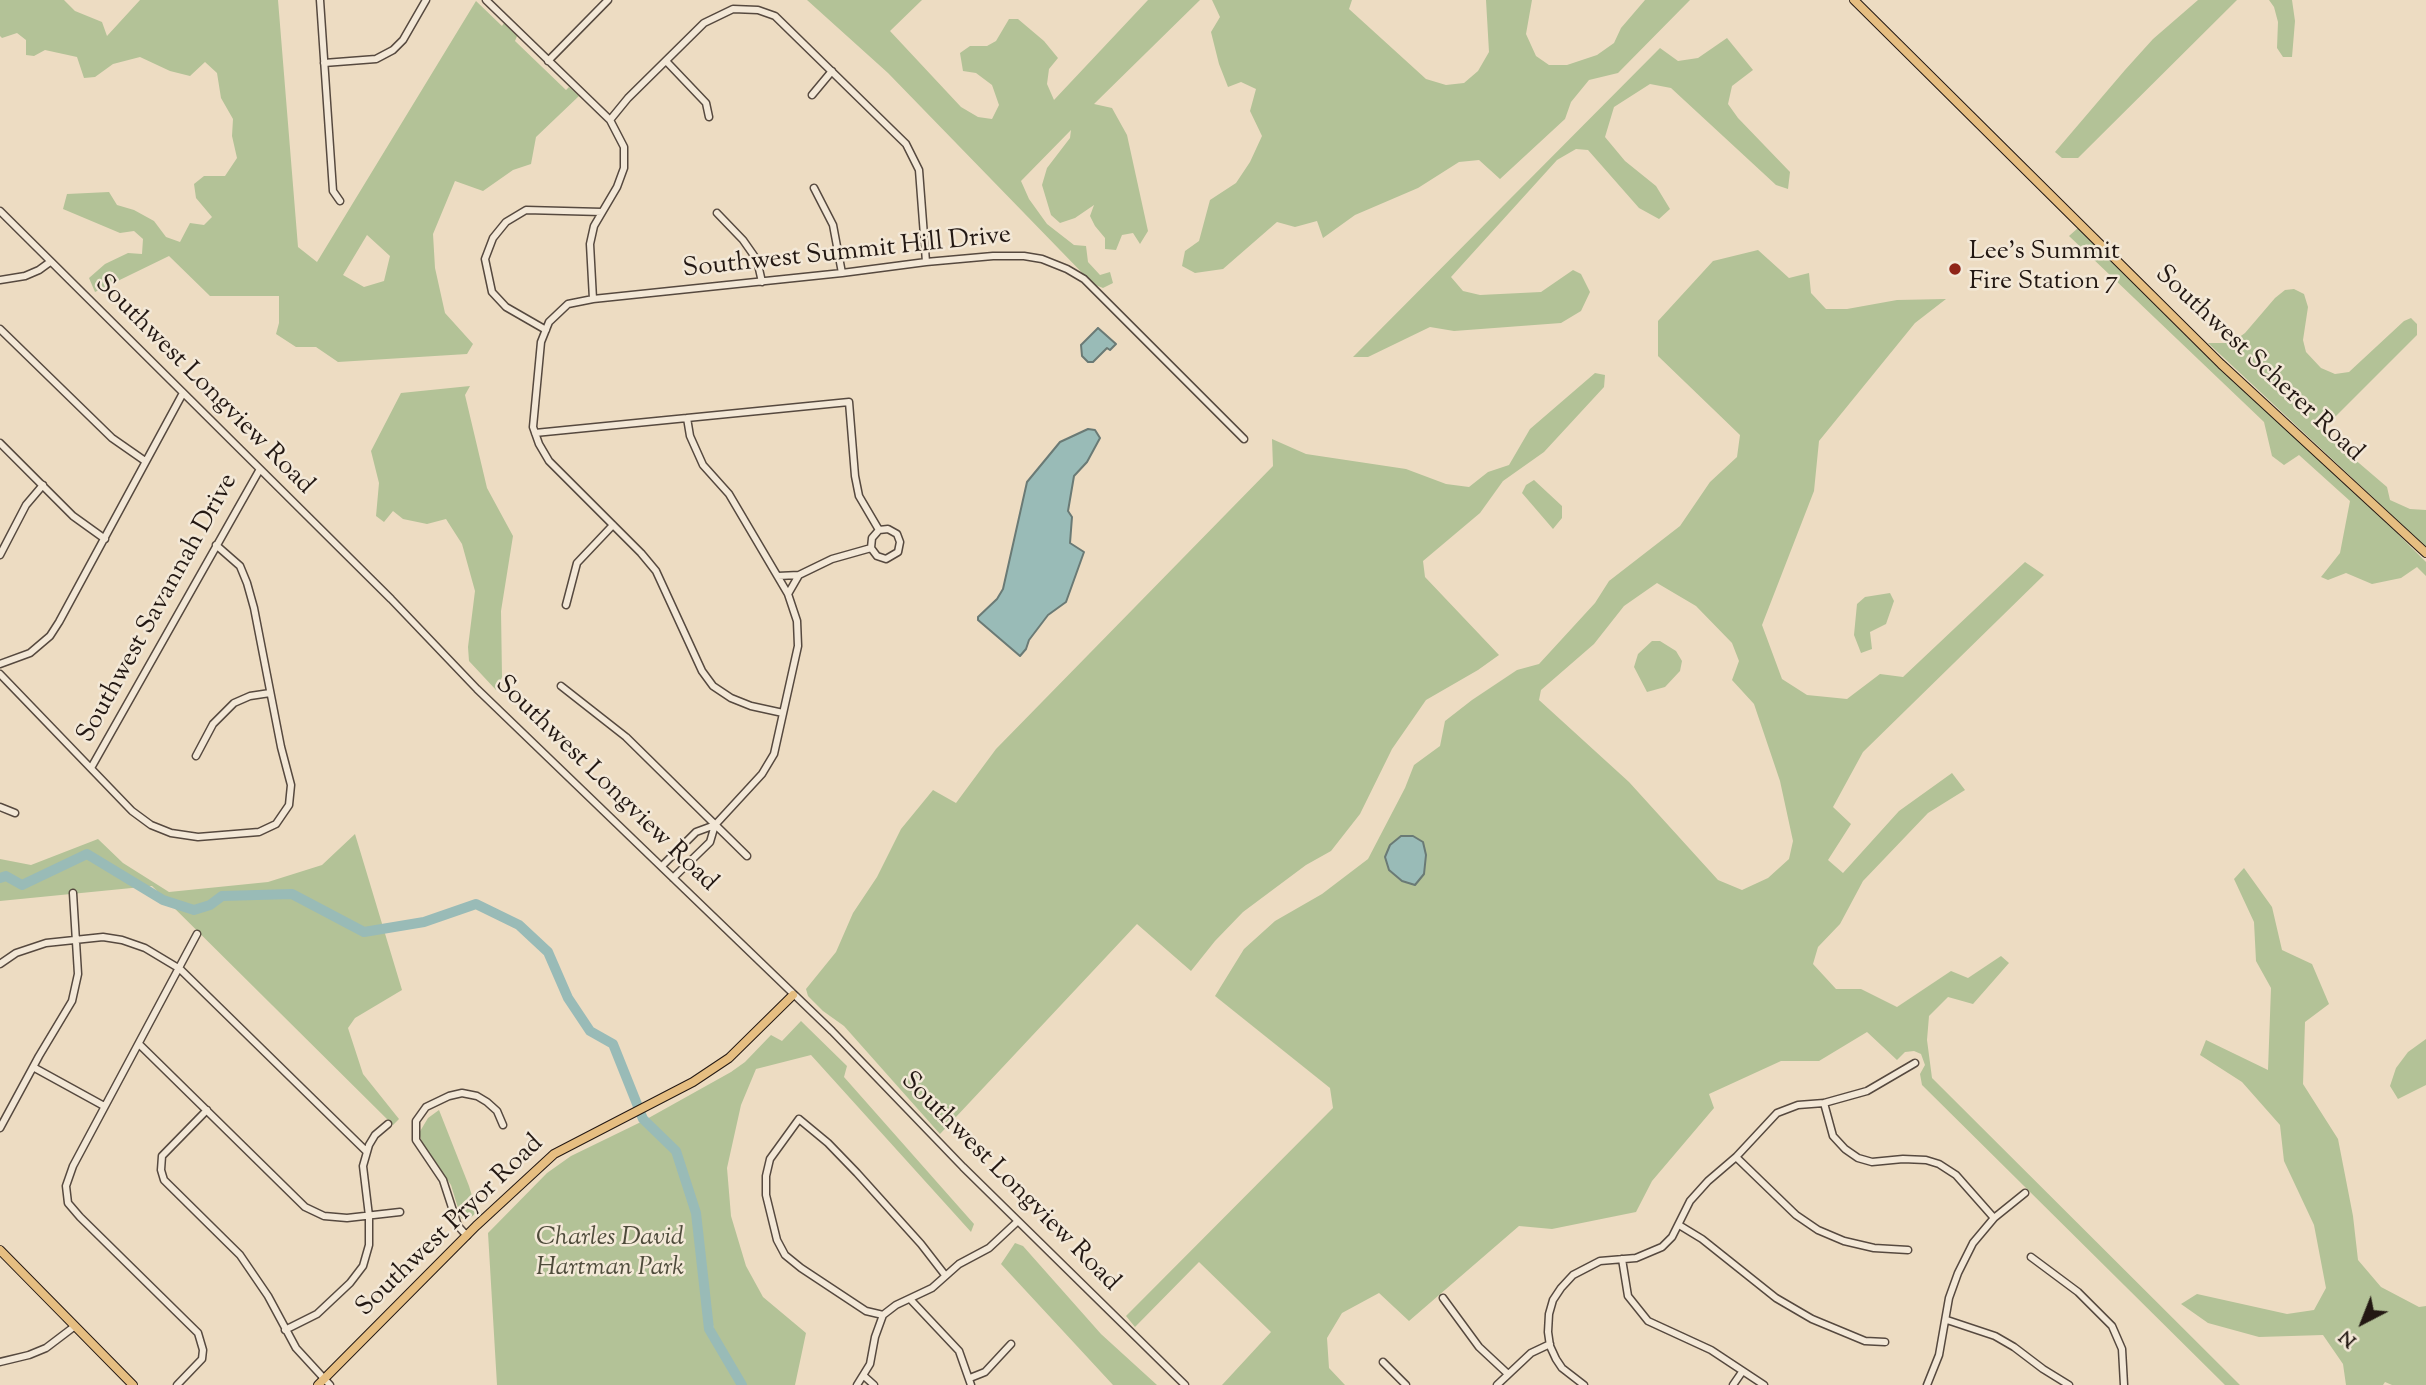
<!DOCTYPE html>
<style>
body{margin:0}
#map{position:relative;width:2426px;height:1385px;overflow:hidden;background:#eddcc2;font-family:"Sorts Mill Goudy",serif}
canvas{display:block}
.north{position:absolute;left:2328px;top:1287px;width:70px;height:70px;-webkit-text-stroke:5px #f3e8d7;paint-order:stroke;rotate:222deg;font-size:19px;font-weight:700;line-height:28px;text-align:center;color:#231813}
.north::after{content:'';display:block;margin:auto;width:24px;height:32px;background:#231813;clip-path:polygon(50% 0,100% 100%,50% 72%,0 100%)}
</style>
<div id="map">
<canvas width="2426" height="1385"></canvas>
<div class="north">N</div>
</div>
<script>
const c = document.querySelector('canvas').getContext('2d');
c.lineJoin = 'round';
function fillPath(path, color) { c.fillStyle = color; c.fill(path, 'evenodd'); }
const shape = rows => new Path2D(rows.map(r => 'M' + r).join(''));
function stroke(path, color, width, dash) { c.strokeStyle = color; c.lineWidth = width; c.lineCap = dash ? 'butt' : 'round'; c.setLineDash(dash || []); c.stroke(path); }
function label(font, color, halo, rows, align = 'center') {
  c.font = font + ' "Sorts Mill Goudy",serif'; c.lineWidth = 5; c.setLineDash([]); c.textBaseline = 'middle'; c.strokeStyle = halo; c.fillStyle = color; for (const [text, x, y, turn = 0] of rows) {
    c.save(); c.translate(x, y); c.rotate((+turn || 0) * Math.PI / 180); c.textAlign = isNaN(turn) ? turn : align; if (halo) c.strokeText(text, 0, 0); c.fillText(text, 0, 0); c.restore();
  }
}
fillPath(shape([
 [0,0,64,0,75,11,102,22,107,36,140,0,278,0,298,247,317,262,476,1,502,26,504,23,517,36,515,41,566,90,569,87,579,96,536,137,531,164,513,170,483,191,455,181,433,234,435,268,445,313,473,344,467,354,338,362,316,347,296,347,276,334,279,323,279,296,210,296,169,256,95,292,89,278,105,264,128,253,142,254,143,239,134,231,120,233,63,209,67,194,109,192,117,205,134,210,154,221,166,237,180,242,190,223,204,225,212,217,196,198,194,184,204,176,225,176,237,158,232,136,233,119,221,98,217,73,205,62,190,76,170,71,140,57,113,64,95,77,84,78,77,57,45,50,34,56,26,55,26,40,17,33,2,38,0,36],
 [367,235,390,256,384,281,364,287,343,275],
 [807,0,922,0,890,31,961,107,978,117,992,119,999,105,992,85,976,73,963,71,960,53,970,46,987,46,996,41,1009,19,1018,19,1044,41,1058,58,1049,69,1047,84,1054,100,1148,0,1200,0,1094,104,1112,108,1127,135,1148,231,1140,244,1133,233,1122,235,1116,250,1105,249,1105,238,1095,226,1090,216,1094,205,1075,218,1060,223,1051,215,1042,185,1047,168,1070,138,1071,130,1021,181,1029,199,1047,224,1074,245,1086,246,1088,262,1100,275,1110,272,1113,283,1103,288,1093,284,888,73],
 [1212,0,1352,0,1349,9,1426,79,1446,85,1464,83,1478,71,1489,52,1486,0,1532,0,1526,34,1536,56,1549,65,1567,65,1597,55,1614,43,1621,28,1645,0,1690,0,1618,73,1589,80,1571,102,1565,119,1500,179,1479,160,1459,162,1418,188,1355,215,1323,238,1317,221,1295,227,1277,222,1223,269,1195,273,1182,266,1185,251,1199,241,1210,200,1236,183,1250,162,1262,136,1250,111,1256,89,1241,82,1228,87,1219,64,1211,32,1220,17],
 [2198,0,2237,0,2078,158,2062,158,2055,152,2125,70,2153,39],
 [2269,0,2292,0,2295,21,2292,57,2283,57,2277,48,2278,22,2274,7],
 [1727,38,1753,70,1732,86,1728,104,1738,118,1790,172,1788,189,1776,185,1671,88,1650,84,1614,107,1605,137,1625,161,1656,186,1670,209,1659,219,1639,208,1588,150,1576,149,1557,160,1451,277,1463,291,1480,295,1541,292,1573,270,1581,274,1590,292,1581,311,1561,323,1454,331,1430,327,1368,357,1353,357,1660,48,1678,61,1698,58],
 [2078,228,2190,340,2397,533,2426,562,2426,576,2417,567,2401,578,2372,584,2346,573,2328,580,2321,577,2340,553,2350,501,2299,455,2284,465,2272,456,2264,422,2069,236],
 [1758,250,1789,278,1809,273,1811,293,1826,309,1847,309,1897,300,1946,299,1915,323,1819,441,1814,491,1762,625,1782,679,1807,695,1847,699,1880,674,1903,677,2025,562,2044,575,1863,752,1833,807,1851,824,1828,860,1843,873,1899,811,1952,773,1965,790,1928,813,1863,881,1840,924,1818,947,1813,964,1836,989,1861,989,1897,1007,1951,971,1968,978,2001,956,2009,963,1973,1004,1948,997,1929,1016,1927,1040,1932,1078,2240,1385,2225,1385,1922,1085,1920,1074,1925,1065,1921,1054,1914,1051,1905,1052,1897,1060,1867,1032,1819,1061,1781,1061,1709,1094,1714,1108,1652,1181,1636,1212,1552,1229,1519,1226,1409,1321,1379,1293,1342,1313,1327,1338,1329,1368,1345,1385,1222,1385,1271,1332,1199,1262,1135,1327,1126,1316,1333,1108,1330,1088,1215,996,1244,949,1275,921,1322,894,1368,859,1405,788,1414,765,1440,746,1445,721,1472,700,1517,670,1539,664,1595,603,1609,581,1680,526,1710,482,1737,457,1740,435,1658,356,1658,321,1713,261],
 [1657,583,1696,606,1732,643,1739,661,1732,680,1754,704,1780,781,1793,841,1789,859,1768,878,1742,890,1718,880,1629,782,1539,700,1541,690,1594,644,1624,606],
 [2294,289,2304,294,2308,307,2303,340,2306,352,2321,368,2335,374,2349,372,2404,321,2411,318,2417,324,2417,335,2323,429,2325,434,2387,487,2390,500,2410,509,2426,510,2426,547,2208,343,2231,343,2245,333,2275,298,2285,290],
 [1595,373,1605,375,1604,387,1544,452,1503,481,1480,513,1423,561,1425,577,1499,655,1478,670,1426,700,1392,749,1360,814,1331,851,1306,865,1243,912,1215,941,1191,971,1137,924,940,1134,844,1026,823,1011,808,996,806,989,836,952,853,913,877,877,901,829,933,790,956,803,996,749,1273,466,1272,439,1306,454,1406,469,1446,484,1469,487,1488,472,1509,465,1530,429],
 [470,386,465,395,487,488,513,536,501,611,502,677,496,690,469,661,468,647,475,591,462,544,446,519,427,524,403,519,393,511,384,522,376,516,379,483,371,451,401,393],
 [1534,480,1562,506,1562,518,1553,529,1522,493,1526,485],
 [1890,593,1894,601,1886,624,1870,632,1872,649,1861,653,1854,635,1857,604,1865,597],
 [1652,641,1660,641,1676,651,1682,661,1680,671,1665,687,1647,692,1634,667,1638,654],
 [355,834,402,990,355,1018,348,1028,363,1074,399,1119,393,1125,152,886,0,901,0,859,31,865,98,839,123,863,169,892,268,882,322,865],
 [2244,868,2272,907,2282,950,2312,964,2329,1004,2305,1022,2303,1084,2338,1139,2353,1216,2358,1260,2381,1287,2419,1307,2426,1306,2426,1385,2392,1385,2385,1382,2383,1385,2346,1385,2343,1364,2323,1335,2259,1337,2208,1323,2181,1304,2197,1294,2287,1314,2314,1310,2326,1288,2314,1225,2284,1161,2280,1125,2242,1082,2200,1055,2206,1040,2268,1070,2271,988,2256,961,2254,922,2234,879],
 [801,1021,847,1066,844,1077,974,1224,971,1232,811,1055,756,1069,741,1105,727,1168,731,1216,746,1266,763,1297,806,1333,795,1385,746,1385,714,1331,704,1266,702,1286,709,1329,742,1385,497,1385,488,1233,547,1173,571,1156,645,1120,731,1072,745,1062,771,1035,782,1041],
 [2426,1039,2426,1085,2398,1099,2390,1086,2396,1068,2408,1052],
 [439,1110,469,1186,477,1212,467,1221,461,1218,451,1185,422,1142,419,1133,428,1118],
 [1015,1243,1023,1246,1101,1334,1157,1385,1113,1385,1001,1264]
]), '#b3c297');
const water = shape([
 [1098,328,1116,344,1110,350,1107,348,1093,362,1088,362,1082,356,1081,345,1098,328],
 [1088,429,1095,430,1100,438,1087,462,1074,476,1068,511,1072,517,1070,543,1084,552,1066,602,1048,615,1029,640,1026,649,1020,656,978,620,978,617,997,599,1003,589,1027,482,1060,442,1088,429],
 [1401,836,1413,836,1423,842,1426,855,1424,874,1415,885,1402,881,1389,870,1385,857,1390,845,1401,836]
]);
fillPath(water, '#99bbb7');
stroke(water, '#6a7a75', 2);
stroke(shape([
 [0,878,6,876,22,885,87,854,163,900,194,910,210,905,222,896,292,894,364,932,424,922,476,904,519,925,548,952,568,998,590,1031,613,1044,643,1119,676,1151,696,1213,709,1329,742,1385]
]), '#99bbb7', 10);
const minor = shape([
 [320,0,333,191,340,201],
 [486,0,610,120,624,147,624,168,617,187,594,226,590,244,593,299],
 [548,61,608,0],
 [666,61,706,103,709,117],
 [324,63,376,59,393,50,403,40,426,0],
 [812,95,832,71],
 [610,120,628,98,704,23,733,9,758,10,775,16,906,144,919,170,926,262],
 [814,188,833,225,842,273],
 [0,211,391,599,477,689,832,1031,963,1167,1185,1385],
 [717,213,743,240,757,260,762,282],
 [0,280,25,276,39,270,50,262],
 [0,329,112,438,145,461],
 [546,330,506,307,492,292,485,259,493,238,506,222,526,210,602,212],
 [535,433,849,402,855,476,859,496,879,530],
 [0,443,73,516,105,539],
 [871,548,877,556,886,559,898,552,900,542,897,534,888,529,879,530],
 [871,548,872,538,879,530],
 [0,555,26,505,43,485],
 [778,576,799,575,832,559,871,548],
 [788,594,799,575],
 [566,605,577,563,613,525],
 [0,664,30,653,50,636,59,622,183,393],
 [0,674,132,811,151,825,171,833,198,837,259,832,276,824,289,805,291,785,281,747,254,608,247,583,240,566,216,545],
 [561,686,626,737,747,856],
 [783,713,751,706,731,698,713,686,702,671,656,571,641,553,549,461,539,444,533,427,541,342,549,322,568,304,593,299,842,273,926,262,993,256,1024,256,1042,259,1067,269,1084,279,1244,439],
 [196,756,213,724,234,703,250,696,270,693],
 [91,768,260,469],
 [0,807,15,813],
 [662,866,696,832,715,825],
 [673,878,710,842,715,825,762,774,774,754,798,646,797,621,788,594,729,494,703,465,690,436,687,418],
 [0,964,16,953,46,943,103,937,122,940,145,948,180,969,366,1151],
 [139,1044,305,1207,324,1216,347,1218,400,1212],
 [33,1067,104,1106],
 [1824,1103,1833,1136,1845,1149,1858,1158,1872,1162,1903,1159,1926,1160,1939,1164,1956,1175,1994,1218],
 [207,1110,162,1156,161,1170,164,1180,240,1255,268,1296,296,1348,330,1385],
 [0,1128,39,1056,72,1001,78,974,73,893],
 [1736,1157,1796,1215,1818,1230,1844,1241,1874,1248,1908,1250],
 [1679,1225,1702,1239,1776,1298,1812,1319,1865,1341,1885,1342],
 [467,1236,458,1226,443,1180,416,1140,416,1121,426,1107,449,1096,462,1093,477,1096,487,1102,497,1111,503,1125],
 [2031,1257,2078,1292,2112,1326,2122,1349,2124,1385],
 [1622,1259,1628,1296,1648,1321,1711,1350,1764,1385],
 [1443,1298,1479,1347,1508,1374],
 [910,1299,959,1351,971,1385],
 [883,1315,866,1311,801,1268,785,1255,777,1240,766,1195,766,1176,770,1159,799,1119,828,1143,857,1173,921,1244,945,1275],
 [1947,1320,1995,1336,2014,1347,2043,1369,2069,1385],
 [285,1330,317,1314,350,1283,363,1266,369,1245,369,1216,363,1166,369,1145,375,1135,388,1124],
 [0,1362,29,1355,46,1348,75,1326],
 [1383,1362,1406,1385],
 [864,1376,874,1385],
 [970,1378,985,1372,1011,1344],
 [177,1385,202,1359,203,1350,198,1333,80,1217,68,1203,66,1186,73,1166,197,934],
 [857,1385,870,1364,875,1337,883,1315,896,1305,932,1288,959,1264,989,1248,1018,1221],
 [1497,1385,1531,1353,1550,1344],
 [1584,1385,1562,1368,1556,1359,1550,1346,1548,1332,1549,1314,1553,1300,1561,1288,1573,1275,1600,1261,1636,1258,1662,1247,1672,1237,1690,1201,1708,1181,1736,1157,1777,1113,1798,1105,1824,1103,1867,1091,1915,1063],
 [1733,1385,1742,1372],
 [1927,1385,1939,1355,1949,1298,1958,1273,1973,1243,1994,1218,2025,1193]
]);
const major = shape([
 [1854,0,2221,364,2426,553],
 [0,1250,133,1385],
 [318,1385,476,1226,554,1154,693,1082,729,1058,793,995]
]);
stroke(minor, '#56493f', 9);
stroke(major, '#231813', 10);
stroke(minor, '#f3e8d7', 6);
stroke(major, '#e6be81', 8);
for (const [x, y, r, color] of [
 [1955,269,7,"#8f2418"]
]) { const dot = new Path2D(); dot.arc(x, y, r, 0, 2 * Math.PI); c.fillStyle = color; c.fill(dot); stroke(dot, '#f3e8d7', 2.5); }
label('26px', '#231813', '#f3e8d7', [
 ["Southwest Summit Hill Drive",847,254,-6],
 ["Southwest Scherer Road",2258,365,43],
 ["Southwest Longview Road",203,386,45],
 ["Southwest Savannah Drive",159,609,-61],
 ["Southwest Longview Road",605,785,44],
 ["Southwest Longview Road",1009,1183,45],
 ["Southwest Pryor Road",451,1227,-44]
]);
label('26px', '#231813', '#f3e8d7', [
 ["Lee's Summit",1969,254],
 ["Fire Station 7",1969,284]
], 'left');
label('italic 26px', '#4e4b3b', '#f3e8d7', [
 ["Charles David",610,1240],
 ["Hartman Park",610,1270]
]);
</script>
